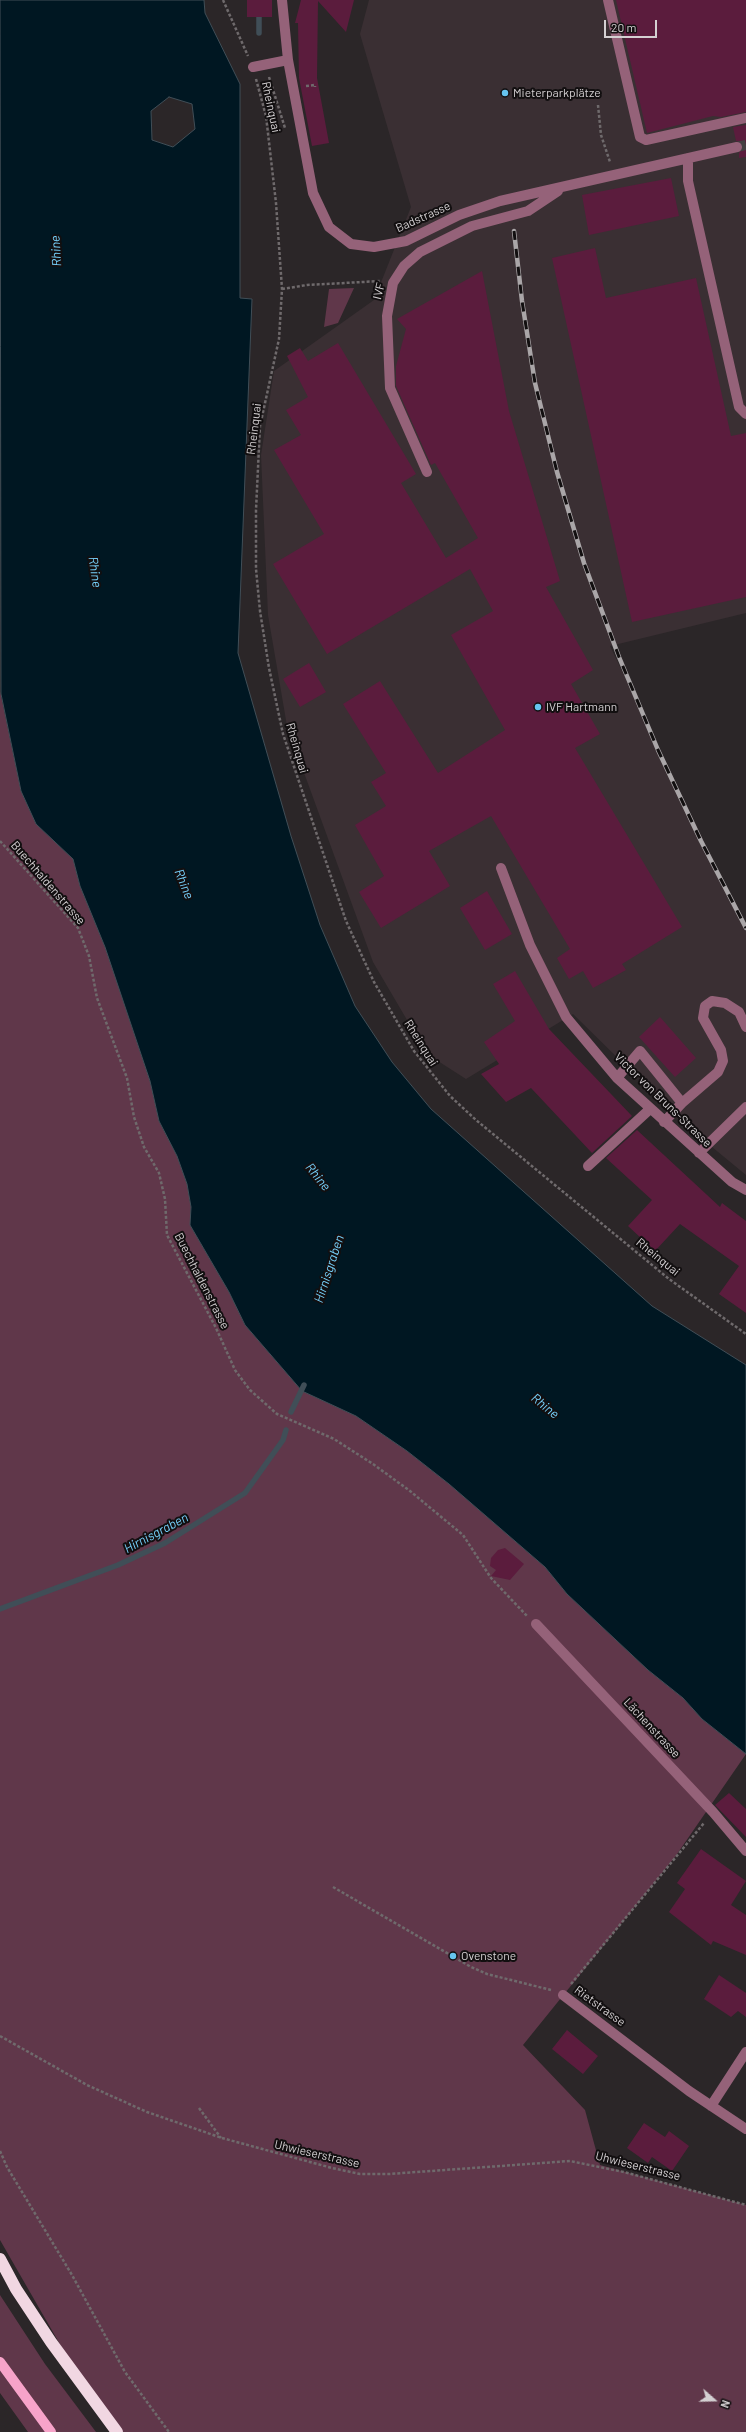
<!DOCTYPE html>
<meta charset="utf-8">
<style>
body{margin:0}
#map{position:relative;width:746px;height:2432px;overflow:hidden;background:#2b2628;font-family:Barlow,sans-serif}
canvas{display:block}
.north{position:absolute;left:694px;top:2380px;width:40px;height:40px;-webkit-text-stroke:3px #120f10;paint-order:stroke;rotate:110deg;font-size:11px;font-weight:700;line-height:16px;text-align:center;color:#d4d0d2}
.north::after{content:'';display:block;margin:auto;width:14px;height:18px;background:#d4d0d2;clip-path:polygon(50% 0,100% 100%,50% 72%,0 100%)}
.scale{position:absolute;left:604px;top:20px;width:53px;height:18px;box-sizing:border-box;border:2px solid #d4d0d2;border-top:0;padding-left:5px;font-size:12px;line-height:14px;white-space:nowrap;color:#d4d0d2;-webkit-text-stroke:3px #120f10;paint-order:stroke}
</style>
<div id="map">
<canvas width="746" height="2432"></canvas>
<div class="north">N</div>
<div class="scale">20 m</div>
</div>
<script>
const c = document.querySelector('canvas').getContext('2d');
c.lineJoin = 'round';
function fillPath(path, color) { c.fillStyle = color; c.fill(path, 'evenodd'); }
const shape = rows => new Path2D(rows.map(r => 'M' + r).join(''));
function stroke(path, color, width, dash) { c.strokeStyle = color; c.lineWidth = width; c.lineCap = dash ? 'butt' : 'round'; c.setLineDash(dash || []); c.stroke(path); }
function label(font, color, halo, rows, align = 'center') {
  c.font = font + ' Barlow,sans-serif'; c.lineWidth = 4; c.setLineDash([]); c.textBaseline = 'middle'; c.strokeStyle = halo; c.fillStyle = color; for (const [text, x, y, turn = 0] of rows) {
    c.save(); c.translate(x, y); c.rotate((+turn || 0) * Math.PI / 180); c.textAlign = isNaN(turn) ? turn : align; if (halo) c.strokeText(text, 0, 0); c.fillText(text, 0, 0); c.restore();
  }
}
fillPath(shape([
 [369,0,746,0,746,613,610,646,746,929,746,1175,689,1128,573,1014,466,1079,427,1054,373,962,287,726,268,615,261,455,274,371,374,300,411,207,360,34]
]), '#3a2f33');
fillPath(shape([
 [354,288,338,323,324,327,329,289],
 [0,691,21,791,36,824,73,859,80,886,105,947,150,1081,159,1121,177,1156,187,1184,191,1207,190,1225,229,1292,245,1325,302,1391,356,1416,407,1451,449,1484,545,1567,567,1594,648,1670,683,1698,702,1719,746,1754,675,1857,523,2045,585,2110,600,2165,746,2205,746,2432,123,2432,69,2360,0,2240],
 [0,2295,45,2364,96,2432,28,2432,0,2393]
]), '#60374a');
const water = shape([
 [0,0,204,0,205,13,240,84,240,298,252,299,238,653,291,836,320,925,355,1006,392,1062,431,1109,652,1306,746,1365,746,1754,702,1719,683,1698,648,1670,567,1594,545,1567,449,1484,407,1451,356,1416,302,1391,245,1325,229,1292,190,1225,191,1207,187,1184,177,1156,159,1121,150,1081,105,947,80,886,73,859,36,824,21,791,1,694,0,0],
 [169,97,192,104,195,129,173,147,152,140,151,111,169,97]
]);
fillPath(water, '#001722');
stroke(water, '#404e57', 1);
stroke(shape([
 [259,33,259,17],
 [291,1412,304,1385],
 [0,1609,118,1565,165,1543,245,1493,283,1440,286,1430]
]), '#404e57', 5.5);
fillPath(shape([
 [247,0,272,0,272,17,247,17],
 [301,0,354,0,346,32,318,1,317,78,329,143,312,146,299,78,298,23,295,23],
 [616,0,746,0,746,112,721,117,713,116,647,133],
 [746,125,746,157,739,158,739,153,743,146,741,142,736,141,733,127],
 [671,178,679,216,589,235,582,195],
 [595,248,606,298,696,278,731,436,746,433,746,597,632,622,552,258],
 [482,271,509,411,560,581,546,587,593,670,571,684,600,734,575,748,682,927,622,964,626,970,593,988,583,971,569,979,557,958,570,949,491,816,429,851,450,886,381,928,359,892,384,876,355,825,386,806,371,782,386,773,343,704,380,681,438,773,505,730,451,635,493,611,470,569,327,654,273,564,324,534,274,450,301,435,286,410,308,397,287,356,300,348,308,361,338,343,416,474,401,483,446,558,478,538,435,463,431,465,396,386,396,366,406,329,397,319],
 [309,663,326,692,300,707,283,679],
 [487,891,512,934,485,950,460,908],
 [515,971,549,1029,632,1116,592,1153,531,1088,506,1102,481,1074,499,1064,484,1042,515,1021,493,984],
 [660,1017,696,1058,675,1077,639,1037],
 [637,1130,720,1207,722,1203,746,1221,746,1313,719,1294,739,1266,680,1224,655,1251,628,1226,652,1200,606,1158],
 [505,1548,524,1564,510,1580,491,1576,496,1570,490,1566,491,1558,498,1550],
 [729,1793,746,1809,746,1837,715,1805],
 [701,1849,746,1881,731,1905,746,1915,746,1955,713,1941,711,1945,669,1912,685,1889,677,1883],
 [719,1975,746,1993,746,2017,738,2011,731,2017,704,1999],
 [567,2030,598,2056,583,2074,552,2049],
 [644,2123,665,2137,669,2131,689,2146,672,2171,652,2157,648,2163,627,2148]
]), '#5b1c3d');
stroke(shape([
 [737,147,746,145]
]), '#444042', 10, [10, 5]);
stroke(shape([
 [223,0,248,56],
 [269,77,285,128],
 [256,79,266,116,276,203,282,289,279,339,260,426,256,510,256,569,260,611,269,668,283,734,346,921,374,982,414,1051,450,1096,476,1120,669,1279,746,1334],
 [306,86,315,85,315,87],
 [598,105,601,135,610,162],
 [282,289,307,285,381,281],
 [0,841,78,928,89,956,97,998,127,1078,134,1117,144,1147,159,1173,165,1199,167,1235,216,1328,235,1370,250,1390,277,1414,334,1439,373,1464,410,1491,463,1535,491,1578,527,1616],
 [333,1887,471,1967,487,1974,551,1990],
 [571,1984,704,1823],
 [0,2036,87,2085,147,2112,222,2138,332,2168,360,2174,389,2174,570,2161,624,2172,746,2205],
 [199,2108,221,2138],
 [0,2151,7,2167,72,2275,125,2372,169,2432]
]), '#6f6a6c', 2.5, [3, 2]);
stroke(shape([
 [282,0,288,60],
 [608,0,640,137,646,140,746,118],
 [253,67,288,60,313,193,329,227,351,244,374,247,406,241,459,215,500,201,737,147],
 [688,158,688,181,739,407,746,414],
 [427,472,390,388,387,316,393,283,404,266,420,252,472,226,528,211,558,191],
 [501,868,530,945,566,1017,617,1078,732,1182,746,1190],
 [617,1078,640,1051,682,1103,664,1122],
 [682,1103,718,1072,723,1061,721,1050,703,1018,705,1006,712,1001,725,1003,739,1012,746,1027],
 [699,1153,746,1107],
 [588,1166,650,1109],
 [536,1624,713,1812,746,1851],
 [563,1995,689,2091,746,2129],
 [711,2106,746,2052]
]), '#956279', 10);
stroke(shape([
 [0,2362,51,2432]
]), '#f7a3c9', 10);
stroke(shape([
 [0,2259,16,2289,51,2342,117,2432]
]), '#f1d7e2', 12);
const rail = shape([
 [514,231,522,301,535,383,557,472,584,563,619,657,658,750,701,841,746,928]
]);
stroke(rail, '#aaa6a8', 4.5);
stroke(rail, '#120f10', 3, [9]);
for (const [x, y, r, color] of [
 [505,93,4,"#66c4ef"],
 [538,707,4,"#66c4ef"],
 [453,1956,4,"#66c4ef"]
]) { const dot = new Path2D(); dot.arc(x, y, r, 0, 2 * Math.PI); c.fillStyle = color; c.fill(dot); stroke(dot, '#120f10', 1.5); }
label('12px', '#d4d0d2', '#120f10', [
 ["Mieterparkplätze",513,93],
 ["IVF Hartmann",546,707],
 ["Ovenstone",461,1956]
], 'left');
label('12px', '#d4d0d2', '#120f10', [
 ["Rheinquai",271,107,78],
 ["Badstrasse",423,217,-24],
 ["IVF",379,291,-76],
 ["Rheinquai",254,429,-83],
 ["Rheinquai",297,748,74],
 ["Buechhaldenstrasse",48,883,49],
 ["Rheinquai",421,1043,58],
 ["Victor von Bruns-Strasse",663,1100,44],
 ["Rheinquai",658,1257,39],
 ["Buechhaldenstrasse",202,1281,63],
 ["Lächenstrasse",652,1728,47],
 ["Rietstrasse",600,2006,36],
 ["Uhwieserstrasse",317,2154,13],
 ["Uhwieserstrasse",638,2166,14]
]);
label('italic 13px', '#75cff9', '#120f10', [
 ["Rhine",56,251,-93],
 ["Rhine",95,572,82],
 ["Rhine",184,884,68],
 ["Rhine",318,1177,51],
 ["Hirnisgraben",329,1269,-72],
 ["Rhine",545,1406,39],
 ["Hirnisgraben",156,1533,-28]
]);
</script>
